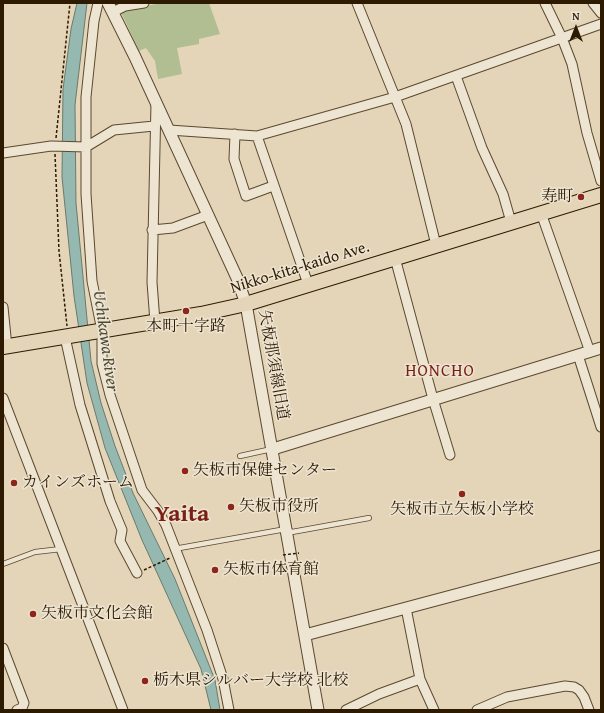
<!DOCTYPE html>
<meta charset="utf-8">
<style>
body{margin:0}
#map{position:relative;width:604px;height:713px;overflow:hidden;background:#e4d5b9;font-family:"Gentium Book Plus",serif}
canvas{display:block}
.frame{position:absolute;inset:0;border:4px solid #2d1a00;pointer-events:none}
.north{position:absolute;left:556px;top:8px;width:40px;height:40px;-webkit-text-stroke:3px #ede4d2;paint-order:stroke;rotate:0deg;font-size:11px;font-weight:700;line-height:16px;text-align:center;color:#2d1a00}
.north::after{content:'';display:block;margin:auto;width:14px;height:18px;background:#2d1a00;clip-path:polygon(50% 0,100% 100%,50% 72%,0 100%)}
</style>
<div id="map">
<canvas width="604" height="713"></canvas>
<div class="frame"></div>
<div class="north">N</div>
</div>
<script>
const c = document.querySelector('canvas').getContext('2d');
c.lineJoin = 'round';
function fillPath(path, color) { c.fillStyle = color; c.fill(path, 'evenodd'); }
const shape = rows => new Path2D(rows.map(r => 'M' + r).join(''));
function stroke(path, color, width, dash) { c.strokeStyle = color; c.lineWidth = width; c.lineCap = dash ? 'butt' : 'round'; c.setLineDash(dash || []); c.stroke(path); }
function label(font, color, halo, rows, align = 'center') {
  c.font = font + ' "Gentium Book Plus","Noto Serif JP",serif'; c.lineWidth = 3; c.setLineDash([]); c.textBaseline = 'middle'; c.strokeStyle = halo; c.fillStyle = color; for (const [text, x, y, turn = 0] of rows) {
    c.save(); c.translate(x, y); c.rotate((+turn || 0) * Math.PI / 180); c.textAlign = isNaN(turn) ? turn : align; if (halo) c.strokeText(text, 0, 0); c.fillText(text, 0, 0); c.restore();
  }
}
fillPath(shape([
 [160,3,209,3,220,34,199,39,199,44,177,48,182,74,158,79,155,61,146,48,139,51,121,12]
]), '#b0be92');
const water = shape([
 [77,3,87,3,75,105,76,203,91,361,101,403,115,446,133,493,175,579,215,680,220,710,211,710,201,669,142,540,105,448,87,383,74,296,62,177,63,89,71,29,77,3]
]);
fillPath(water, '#95b9b0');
stroke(water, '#6b796a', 1);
const service = shape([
 [240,456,272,449],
 [174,549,286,529,292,532,369,518],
 [3,564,35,552,61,549]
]);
const minor = shape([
 [98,3,94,21,86,97,86,194,92,281,102,331,102,364,110,395,142,490,158,511,166,525,207,630,223,679,229,710],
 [357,3,406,124,436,245],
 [545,3,562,38,572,64,587,133,601,181],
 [593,3,601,13],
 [113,12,125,6,144,3],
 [456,76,482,148,503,194,511,222],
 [169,130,257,136,395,97,601,24],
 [235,134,234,159,246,196,273,186],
 [257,136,308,284],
 [3,153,51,146,86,147,114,130,154,126],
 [541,213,590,352],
 [152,230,173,228,208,215],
 [395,258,433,399,450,455],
 [3,307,7,347],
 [155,322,152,282,156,103],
 [65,337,80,405,110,501,122,530,120,541,137,573],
 [578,355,601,427],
 [3,398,123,710],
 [406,608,420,679,434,710],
 [3,648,24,703,22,708,17,710],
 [346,710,379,694,420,679],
 [477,710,507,697,565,686,574,687,579,690,584,697,589,710]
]);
const tertiary = shape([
 [108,3,135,57,237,278,246,304,318,710],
 [273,449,601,348],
 [305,635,601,556]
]);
const trunk = shape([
 [3,347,201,314,246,304,601,195]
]);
stroke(service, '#5b492e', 6);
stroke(minor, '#5b492e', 11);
stroke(tertiary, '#5b492e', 13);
stroke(trunk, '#2d1a00', 16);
stroke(shape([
 [56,138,70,3],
 [55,154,59,251,67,326],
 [144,570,170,558]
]), '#2d1a00', 1.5, [3, 2]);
stroke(service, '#ede4d2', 4.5);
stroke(minor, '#ede4d2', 9);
stroke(tertiary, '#ede4d2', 11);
stroke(trunk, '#e4d5b9', 14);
stroke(shape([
 [283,555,299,553]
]), '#2d1a00', 1.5, [3, 2]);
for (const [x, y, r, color] of [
 [581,197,4,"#8f2418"],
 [186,311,4,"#8f2418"],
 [185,471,4,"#8f2418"],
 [14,483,4,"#8f2418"],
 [462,494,4,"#8f2418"],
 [231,507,4,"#8f2418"],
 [215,570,4,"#8f2418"],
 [33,614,4,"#8f2418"],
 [145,681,4,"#8f2418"]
]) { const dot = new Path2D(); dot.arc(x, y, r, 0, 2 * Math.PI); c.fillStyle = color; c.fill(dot); stroke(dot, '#ede4d2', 1.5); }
label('16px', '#2d1a00', '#ede4d2', [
 ["寿町",573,197,"right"],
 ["本町十字路",186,327,"center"],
 ["矢板市保健センター",193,471],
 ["カインズホーム",22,483],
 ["矢板市役所",239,507],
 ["矢板市立矢板小学校",462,510,"center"],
 ["矢板市体育館",223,570],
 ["矢板市文化会館",41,614],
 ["栃木県シルバー大学校 北校",153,681]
], 'left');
label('16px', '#2d1a00', '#ede4d2', [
 ["Nikko-kita-kaido Ave.",300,268,-17],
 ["矢板那須線旧道",273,365,80]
]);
label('italic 17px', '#4c4a35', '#ede4d2', [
 ["Uchikawa River",105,341,82]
]);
c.letterSpacing = '1px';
label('17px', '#7a1f14', '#ede4d2', [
 ["HONCHO",440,372]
]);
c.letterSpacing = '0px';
label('bold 24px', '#7a1f14', '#ede4d2', [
 ["Yaita",182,515]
]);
</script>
